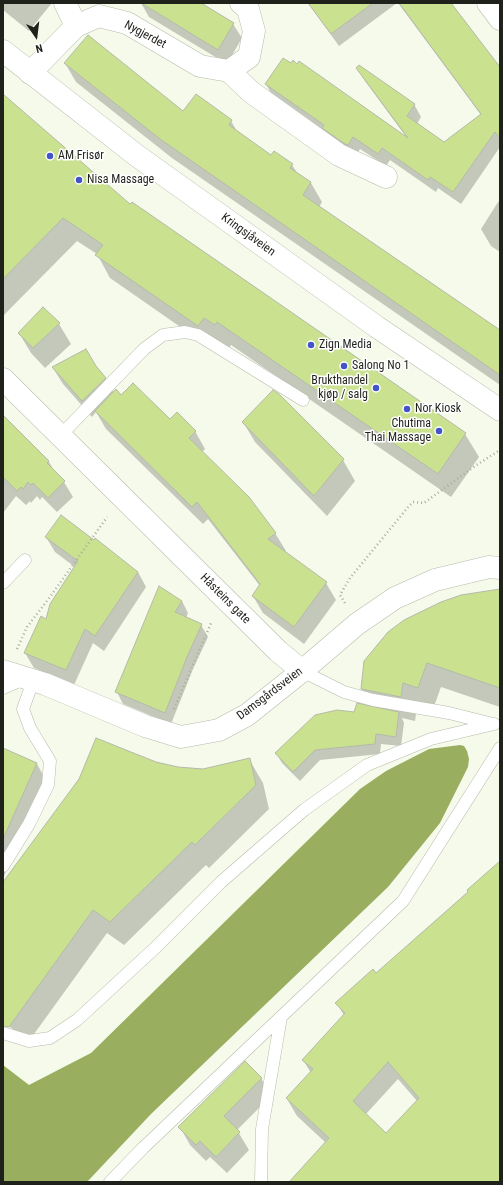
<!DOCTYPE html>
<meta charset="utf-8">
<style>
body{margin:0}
#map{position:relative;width:503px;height:1185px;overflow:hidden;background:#f5faea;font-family:"Roboto Condensed",sans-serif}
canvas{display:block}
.frame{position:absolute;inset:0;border:4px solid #1f211b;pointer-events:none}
.north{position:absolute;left:16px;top:16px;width:40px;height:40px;-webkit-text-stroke:3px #fff;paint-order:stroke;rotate:166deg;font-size:11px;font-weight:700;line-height:16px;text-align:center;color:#1f211b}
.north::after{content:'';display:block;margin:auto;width:14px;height:18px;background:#1f211b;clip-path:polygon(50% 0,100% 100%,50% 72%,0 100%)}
</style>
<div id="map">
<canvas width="503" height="1185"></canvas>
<div class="frame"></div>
<div class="north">N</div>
</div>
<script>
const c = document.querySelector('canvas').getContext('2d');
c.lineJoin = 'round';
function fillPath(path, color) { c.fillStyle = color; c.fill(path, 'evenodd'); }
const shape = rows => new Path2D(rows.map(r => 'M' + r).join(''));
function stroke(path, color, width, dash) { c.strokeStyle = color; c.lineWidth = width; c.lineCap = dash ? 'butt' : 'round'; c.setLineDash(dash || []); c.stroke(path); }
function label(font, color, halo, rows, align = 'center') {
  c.font = font + ' "Roboto Condensed",sans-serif'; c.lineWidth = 3; c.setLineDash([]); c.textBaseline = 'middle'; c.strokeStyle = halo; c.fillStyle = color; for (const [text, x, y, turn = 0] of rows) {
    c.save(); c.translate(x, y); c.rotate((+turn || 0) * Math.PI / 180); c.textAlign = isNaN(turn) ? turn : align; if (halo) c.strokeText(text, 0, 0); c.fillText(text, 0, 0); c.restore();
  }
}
fillPath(shape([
 [460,745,464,746,467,751,469,759,468,767,440,823,388,887,151,1114,87,1182,3,1182,3,1065,29,1085,91,1053,360,789,386,771,429,749]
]), '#99ae5e');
fillPath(shape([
 [3,3,52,3,29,31,3,10],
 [141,3,200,3,233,24,242,38,227,64,149,17],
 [308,3,397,3,339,46],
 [398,3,451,3,500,69,500,147,461,204,438,188,436,192,390,160,386,166,360,149,355,157,273,97,266,84,407,138,365,81,357,68,414,104,421,117,417,124,444,143,481,115],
 [65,63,183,112,231,121,238,133,271,156,292,165,298,174,311,183,322,202,319,207,500,331,500,385,172,158,76,82],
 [3,96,131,206,465,434,479,457,451,497,231,345,229,348,212,349,110,278,97,254,77,241,3,316],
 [500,199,500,252,491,246,481,229],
 [59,324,71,344,45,368,31,353,19,333],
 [53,368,97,368,105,378,114,393,195,431,205,449,202,452,275,533,286,551,284,552,326,583,336,600,304,644,263,613,253,596,260,586,208,519,203,524,106,429,96,412,92,417,63,384],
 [278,395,343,460,355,481,327,516,255,442,243,422],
 [3,417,49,462,55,472,64,482,73,497,57,512,42,497,40,500,37,496,31,503,30,501,26,505,16,496,3,513],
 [46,537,94,541,138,572,146,587,104,651,93,643,74,685,34,668,25,653,47,621,75,567,55,552],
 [500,591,500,707,441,687,432,712,417,707,415,721,402,718,404,723,401,746,381,744,380,754,320,760,300,781,282,763,276,753,355,713,373,708,362,689],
 [182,601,188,613,186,618,201,625,208,637,193,669,171,724,123,704,117,692],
 [3,749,37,764,47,782,3,878],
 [249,759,263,783,269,809,209,868,206,865,124,945,107,933,29,1041,3,1022,3,885,155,763,178,768,203,770],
 [500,863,500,1182,291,1182,326,1143,297,1116,287,1099,311,1073,303,1060,344,1015,336,1003,376,974],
 [398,1079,417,1101,387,1134,366,1114],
 [261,1078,271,1096,237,1130,249,1150,227,1173,210,1157,206,1161,190,1145,180,1127]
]), '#0003');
const building = shape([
 [141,3,201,3,234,23,218,50,141,3],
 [308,3,373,3,331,34,308,3],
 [399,3,451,3,500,67,500,138,495,132,453,192,430,177,428,180,382,148,378,154,353,137,348,145,345,144,322,128,324,125,265,84,283,58,291,63,293,60,297,64,299,61,408,138,356,68,359,65,415,104,407,116,444,142,481,114,399,3],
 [88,35,183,111,196,94,232,120,229,125,271,155,274,151,293,164,290,168,311,182,303,195,500,330,500,375,160,139,64,63,88,35],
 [3,94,130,204,132,202,466,433,438,474,217,322,215,325,204,318,198,326,95,255,103,245,63,218,3,279,3,94],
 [43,307,60,323,33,348,18,333,43,307],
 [86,349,96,366,106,378,82,401,52,367,86,349],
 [133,383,170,419,177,412,196,431,189,438,249,497,276,533,268,539,327,582,294,627,252,596,260,584,197,502,192,507,95,411,116,389,121,395,133,383],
 [273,390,279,394,344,459,314,496,242,422,273,390],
 [3,415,49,461,47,463,65,481,48,498,33,483,31,485,28,482,23,489,21,487,17,491,3,477,3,415],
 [61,515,94,540,95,538,138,572,95,636,85,629,66,670,24,653,41,616,46,619,50,604,78,561,45,537,61,515],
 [159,586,182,601,175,612,202,624,187,657,165,713,115,692,159,586],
 [500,589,500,688,427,663,418,688,403,683,401,697,361,689,364,661,388,632,404,620,441,602,461,595,500,589],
 [357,703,399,712,396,737,376,734,375,744,315,750,293,772,275,753,315,715,337,710,354,712,357,703],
 [96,738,156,762,178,767,203,769,250,758,256,785,195,845,192,842,110,922,93,910,9,1027,3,1026,3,882,79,779,96,738],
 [3,748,37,763,3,839,3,748],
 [500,861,500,1182,289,1182,329,1138,286,1098,313,1069,302,1060,345,1013,335,1003,373,969,376,973,468,892,467,890,500,861],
 [388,1062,419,1098,386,1133,353,1101,388,1062],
 [245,1061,262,1078,224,1116,240,1132,216,1157,200,1141,196,1145,178,1127,245,1061]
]);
fillPath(building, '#cae18f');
stroke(building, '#b4b9aa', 1);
const service = shape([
 [60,436,144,349,163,335,185,332,198,335,303,400],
 [3,583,25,560],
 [302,671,344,692,373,700,449,713,493,724],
 [3,688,24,679],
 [3,866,29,824,48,785,50,761,30,728,23,709,33,681],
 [3,1033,29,1041,50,1038,77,1020,155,948,221,882,304,810,367,765,431,739,494,724],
 [110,1182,143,1148,403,901,500,748],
 [261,1182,262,1129,281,1017]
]);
const minor = shape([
 [65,3,76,26],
 [488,3,500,19],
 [229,71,251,92,339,155,386,177],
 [30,73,76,26,99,16,127,23,200,66,229,71,249,57,254,31,248,9,241,3],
 [3,379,278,651,302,671]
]);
const tertiary = shape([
 [3,671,45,684,145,726,181,737,219,730,247,715,302,671,357,624,395,598,435,580,489,567,500,568]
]);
const primary = shape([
 [3,51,136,155,377,327,500,410]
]);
stroke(service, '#b6bbac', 13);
stroke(minor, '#b6bbac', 23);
stroke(tertiary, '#b6bbac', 23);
stroke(primary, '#b6bbac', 23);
stroke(shape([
 [345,603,340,595,350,578,409,506,413,502,424,503,475,466,500,450],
 [17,649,27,627,50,597,107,517],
 [174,709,212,621]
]), '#a8ac9f', 2.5, [1, 3]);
stroke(service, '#fff', 12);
stroke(minor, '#fff', 22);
stroke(tertiary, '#fff', 22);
stroke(primary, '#fff', 22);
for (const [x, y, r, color] of [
 [50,156,4,"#4254c8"],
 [79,180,4,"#4254c8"],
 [311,345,4,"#4254c8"],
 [344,366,4,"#4254c8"],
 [376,388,4,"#4254c8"],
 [407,409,4,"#4254c8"],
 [439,431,4,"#4254c8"]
]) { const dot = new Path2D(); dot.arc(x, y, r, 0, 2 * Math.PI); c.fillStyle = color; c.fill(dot); stroke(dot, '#fff', 1.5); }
label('12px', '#1f211b', '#fff', [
 ["Nygjerdet",145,35,28],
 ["Kringsjåveien",248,235,36],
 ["Håsteins gate",225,599,45],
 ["Damsgårdsveien",270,694,-37]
]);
label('12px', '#1f211b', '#fff', [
 ["AM Frisør",58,156],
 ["Nisa Massage",87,180],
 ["Zign Media",319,345],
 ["Salong No 1",352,366],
 ["Brukthandel",368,381,"right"],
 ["kjøp / salg",368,395,"right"],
 ["Nor Kiosk",415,409],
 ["Chutima",431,424,"right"],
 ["Thai Massage",431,438,"right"]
], 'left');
</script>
